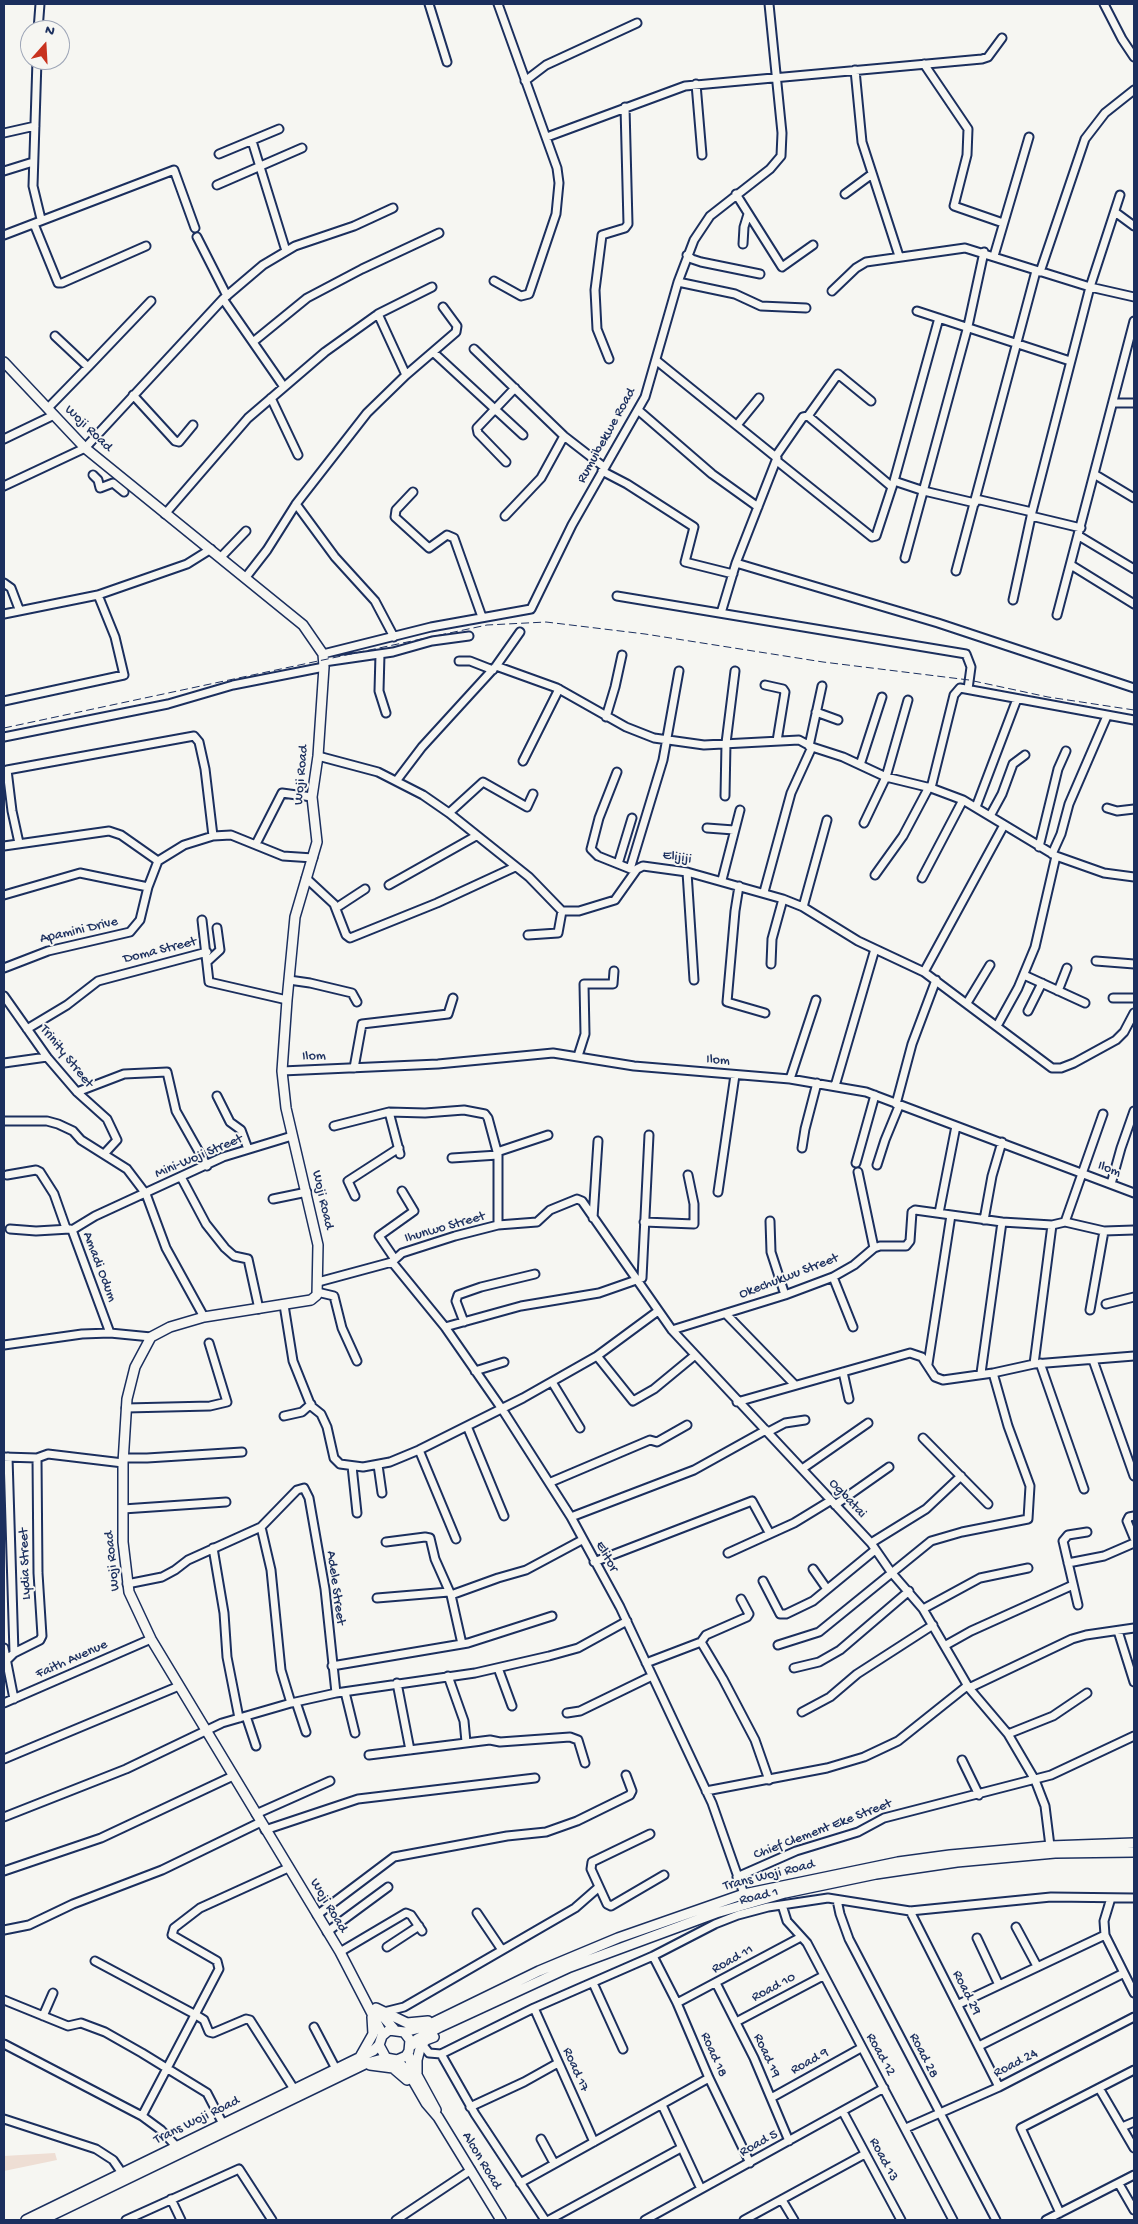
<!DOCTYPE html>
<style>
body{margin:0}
#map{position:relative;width:1138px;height:2224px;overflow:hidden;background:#f6f6f2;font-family:"Gochi Hand",sans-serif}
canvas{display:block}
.frame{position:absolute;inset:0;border:5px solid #1b2f5e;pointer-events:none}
.north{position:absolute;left:20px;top:20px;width:50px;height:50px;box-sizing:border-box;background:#f6f6f2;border:1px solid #9ea6b7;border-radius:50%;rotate:19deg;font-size:14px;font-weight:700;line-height:20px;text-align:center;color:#1b2f5e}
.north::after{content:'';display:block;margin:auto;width:18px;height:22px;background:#c8321e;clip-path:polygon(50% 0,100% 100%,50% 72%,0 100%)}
</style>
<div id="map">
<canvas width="1138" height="2224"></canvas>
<div class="frame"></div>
<div class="north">N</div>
</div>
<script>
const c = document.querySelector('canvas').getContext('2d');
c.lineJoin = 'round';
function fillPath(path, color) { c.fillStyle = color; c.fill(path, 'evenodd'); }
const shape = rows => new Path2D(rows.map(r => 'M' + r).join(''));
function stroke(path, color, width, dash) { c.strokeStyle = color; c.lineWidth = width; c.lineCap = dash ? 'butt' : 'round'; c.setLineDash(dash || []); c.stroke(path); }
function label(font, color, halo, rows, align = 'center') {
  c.font = font + ' "Gochi Hand",sans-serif'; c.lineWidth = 4; c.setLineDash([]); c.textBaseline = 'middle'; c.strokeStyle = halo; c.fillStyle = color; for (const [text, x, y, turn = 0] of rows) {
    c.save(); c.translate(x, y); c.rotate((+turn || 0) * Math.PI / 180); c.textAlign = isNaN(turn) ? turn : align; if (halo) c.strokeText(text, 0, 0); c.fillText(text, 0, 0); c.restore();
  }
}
fillPath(shape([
 [55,2153,57,2160,4,2171,4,2156]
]), '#eeded4');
const minor = shape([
 [429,4,447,62],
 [1104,4,1122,39,1134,57],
 [38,30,40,4],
 [37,60,33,186,41,219],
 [924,64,968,129,967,155,954,206,1003,223],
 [855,70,862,142,899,256],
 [525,81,546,65,637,23],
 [696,84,702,155],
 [4,133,35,126],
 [547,137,685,86,982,59,988,57,1002,38],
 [252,141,286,251],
 [219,154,279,129],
 [4,171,33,162],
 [217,185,302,148],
 [736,194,782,267,813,245],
 [845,194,872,174],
 [1115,212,1134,226],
 [34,224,58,283,62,283,146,246],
 [4,235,174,170,195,228],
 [197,237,227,296],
 [743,244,744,227,748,214],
 [687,255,692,259,701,262,760,274],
 [994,256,1029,137],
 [1040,272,1085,139,1105,113,1134,90],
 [494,281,521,296,529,294,556,214,559,183,557,168,498,4],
 [678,282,735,294,761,306,806,308],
 [832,291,856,268,866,262,965,248,1090,287,1134,297],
 [223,299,284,387],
 [917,311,1070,361],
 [378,314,406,375],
 [253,342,307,298,362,269,439,233],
 [474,349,564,436,604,467],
 [433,352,523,435],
 [609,359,597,329,595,290,602,235,625,228,628,224,625,107],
 [657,361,777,458,736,563,721,613],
 [88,367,151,301],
 [133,395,175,441,179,442,193,425],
 [271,398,298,455],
 [1113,403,1134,403],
 [48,408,88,367,55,336],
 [638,410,712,474,758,507],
 [808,416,838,374,871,401],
 [737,425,759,398],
 [4,439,54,415],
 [776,456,803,417,808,416,892,487],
 [777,461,872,537,876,536,894,481,939,318],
 [506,462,478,433,477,428,515,388],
 [602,471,627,484,694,527,685,562,733,574],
 [1094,474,1134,498],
 [93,475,98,480,100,488,113,483,124,492],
 [894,481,924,491,975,503],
 [4,486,85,448,223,299,263,265,295,246,354,226,393,208],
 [413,492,396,510,395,517,429,548,447,535,454,538,482,617],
 [976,499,1032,512],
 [296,504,335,557,375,601,394,637],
 [165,514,248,418,325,352,378,314,432,287],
 [505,516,541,478,564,436],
 [1031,516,1081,528],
 [1079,536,1134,569],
 [221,557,246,531],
 [905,558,968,326,984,252],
 [736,563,938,623,1134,688],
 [1071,565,1134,604],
 [956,571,1036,271],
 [246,577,267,550,296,504,367,413,406,375,456,332,457,326,443,307],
 [4,583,11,588,19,609],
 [617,596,966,654,971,667,968,689],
 [1013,600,1032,512,1090,287,1120,195],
 [4,614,98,595,187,564,211,549],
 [1057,615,1134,321],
 [323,654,431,627,531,609,572,525,645,397,678,282,694,240,710,216,770,169,781,156,782,133,769,4],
 [380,654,379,691,386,713],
 [459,661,470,661,493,670],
 [324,662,393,652,432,641,469,636],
 [496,666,557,688,626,727,654,738,704,745,799,740,812,747,843,757,886,777,931,788,963,800,1056,856,1104,873,1134,877],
 [765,685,783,689,785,692,777,741],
 [4,701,124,675,115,637,98,595],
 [816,712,838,720],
 [606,717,615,687,622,655],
 [4,737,168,704,233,685,324,667],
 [809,746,822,686],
 [318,756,378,772,423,795,449,813,529,877,562,911,579,911,615,900,637,869,643,866,687,872,783,899,803,907,858,941,924,972,1052,1068,1061,1068,1074,1063,1116,1040,1124,1032,1134,1013],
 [523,761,559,689],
 [860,765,882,697],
 [617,772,599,818,591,849,598,856,633,870],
 [397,780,422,747,496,666,520,632],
 [931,788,954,695,960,688,1134,720],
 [725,796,726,743,735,671],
 [976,807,1017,699],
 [1107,808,1117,811,1134,809],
 [449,813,483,782,527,807,533,794],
 [990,816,1002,794,1013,764,1025,755],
 [864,823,886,777,908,700],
 [707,828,734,830],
 [19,843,12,811,7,770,194,736,199,742,205,769,213,836],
 [256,844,282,793,312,797],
 [4,846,109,831,121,835,158,861],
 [1039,847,1058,769,1066,751],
 [1052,854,1061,834,1069,804,1107,716],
 [618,864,632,818],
 [630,869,663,760,679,671],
 [687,872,694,980],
 [875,875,903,836,929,787],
 [306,878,334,904,346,935,350,938,437,903,515,867],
 [922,878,963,800],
 [722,880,740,810],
 [389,885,476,836],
 [739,886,735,911,727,1002,765,1013],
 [764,892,791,793,812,747],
 [4,895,80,873,148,887],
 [803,907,827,820],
 [336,908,365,889],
 [202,920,209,982,287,1000],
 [528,935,558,933,562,911],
 [208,961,220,950,217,928],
 [1096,961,1134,964],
 [771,964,772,939,783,899],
 [4,968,48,951,130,932,140,920,148,887,158,861,184,845,213,836,231,835,283,856,313,858],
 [924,972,1004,825],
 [1024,975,1085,1003],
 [289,980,310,983,352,993,357,1002],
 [1058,991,1067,968],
 [4,996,47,1057,77,1092,107,1119,117,1140,105,1153],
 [1113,998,1134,998],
 [967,1003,990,965],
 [1028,1011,1042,983],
 [997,1026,1018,988,1035,947,1056,856],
 [27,1029,67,1005,98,981,207,952],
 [578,1056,585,1034,584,984,613,984,614,971],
 [4,1063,47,1057],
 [354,1068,362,1024,448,1014,453,998],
 [282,1071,438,1064,553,1053,634,1066,790,1079,866,1092,1134,1193],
 [790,1079,816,1000],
 [835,1086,875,949],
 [77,1092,124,1074,167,1072,176,1111,207,1166],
 [217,1096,230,1122,241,1130,248,1149],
 [896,1104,912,1044,936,980],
 [389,1112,400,1154],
 [4,1121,47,1121,58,1124,73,1131,81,1140,127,1169,146,1194,166,1248,204,1317],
 [334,1126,389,1112,425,1113,464,1110,485,1114,488,1118,498,1155,498,1225],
 [802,1148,805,1129,817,1083],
 [497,1152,548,1135],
 [452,1158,498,1155],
 [856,1163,875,1095],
 [877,1165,885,1140,899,1106],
 [858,1172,874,1248],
 [7,1175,36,1170,40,1172,54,1194,66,1228],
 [181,1177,206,1224,225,1248,234,1256,248,1259,259,1309],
 [1111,1184,1121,1148,1134,1111],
 [718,1192,735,1075],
 [355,1196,348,1181,399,1148],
 [273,1199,307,1192],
 [939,1213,956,1126],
 [593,1218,598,1141],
 [984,1220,992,1176,1002,1142],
 [770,1221,771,1252,785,1295],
 [644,1222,694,1224,694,1204,688,1175],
 [1065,1222,1103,1114],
 [10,1229,36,1231,70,1229],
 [72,1230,95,1216,223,1157,292,1136],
 [72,1230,110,1333],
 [394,1258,379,1236,414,1211,402,1191],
 [392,1262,445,1327,502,1409,571,1517,620,1607,712,1803,744,1894],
 [833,1277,853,1327],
 [318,1282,392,1262,402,1253,455,1236,498,1225,537,1222,550,1210,577,1199,582,1201,672,1330,871,1543,891,1572,923,1609,969,1688,1008,1734,1035,1780,1045,1806,1050,1846],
 [317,1292,334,1296,342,1328,357,1361],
 [1106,1304,1134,1297],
 [284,1305,293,1361,311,1406,321,1414,327,1427,334,1458,340,1464,363,1467,390,1462,419,1450,523,1398,597,1356,658,1311],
 [1090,1310,1104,1231],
 [726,1314,795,1385],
 [464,1322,456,1301,458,1295,481,1287,535,1274],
 [445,1327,521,1306,599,1293,642,1278,649,1135],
 [672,1330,785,1295,833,1277,854,1265,874,1248,880,1246,906,1246,910,1241,912,1212,915,1210,1002,1222,1052,1225,1065,1222,1104,1231,1134,1230],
 [4,1345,82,1334,110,1333,151,1337],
 [597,1356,633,1401,654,1389,694,1356],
 [1093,1360,1134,1476],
 [1040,1363,1084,1489],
 [928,1364,951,1215],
 [1034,1364,1052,1225],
 [475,1371,504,1362],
 [843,1372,849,1399],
 [981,1373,1002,1222],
 [552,1382,580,1428],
 [737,1402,910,1353,922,1357,935,1377,943,1380,993,1373,1034,1364,1134,1356],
 [126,1408,210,1406,227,1402,209,1343],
 [284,1416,302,1412,311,1404],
 [467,1426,504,1516],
 [768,1432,785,1423,805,1420],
 [923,1438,988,1504],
 [419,1450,456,1539],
 [4,1457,37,1458,48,1454,123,1463],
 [8,1457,14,1653],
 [123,1458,147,1458,242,1452],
 [378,1465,382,1493],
 [352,1466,357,1513],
 [802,1469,868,1423],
 [551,1482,650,1440,657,1442,687,1425],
 [835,1505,889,1467],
 [123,1509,226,1502],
 [1134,1516,1129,1517,1127,1521,1134,1538],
 [571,1517,694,1470,766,1430],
 [261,1527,271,1570,281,1670,291,1703],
 [386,1542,425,1537,430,1538,435,1559,451,1595,462,1644],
 [871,1543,926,1509,961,1476],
 [213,1548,224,1613,227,1657,239,1718],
 [728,1553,794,1523,830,1501],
 [594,1562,752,1501,770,1534],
 [1068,1563,1104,1556,1134,1543],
 [813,1569,827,1589],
 [763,1581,780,1614,786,1614,813,1601,875,1550],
 [127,1584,162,1577,175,1570,188,1560,261,1527,297,1490,304,1488,309,1498,325,1589,336,1693],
 [451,1595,498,1578,526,1570,582,1540],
 [377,1598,449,1592],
 [1078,1605,1063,1541,1068,1535,1087,1532],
 [923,1609,980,1578,1028,1568],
 [1118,1631,1134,1682],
 [701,1642,723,1679,755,1740,769,1780],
 [778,1645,819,1632,931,1541,962,1532,1028,1519,1030,1486,1008,1426,993,1373],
 [946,1645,971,1631,1073,1585],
 [4,1648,14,1699],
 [7,1660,14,1653,40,1640,42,1636,38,1573,37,1458],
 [646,1663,701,1642,706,1635,747,1617,749,1614,741,1599],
 [332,1666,468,1643,552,1616],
 [498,1668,512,1706],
 [794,1668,819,1662,840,1650,909,1591],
 [448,1676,464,1721,466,1742],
 [397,1683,410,1750],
 [969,1688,1072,1639,1086,1635,1134,1628],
 [345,1692,355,1733],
 [296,1702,306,1732],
 [4,1703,151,1639],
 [802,1712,830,1697,857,1674,933,1625],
 [567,1713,580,1711,652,1676],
 [246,1716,256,1746],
 [1008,1734,1053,1716,1087,1693],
 [369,1755,490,1740,500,1742,570,1737,578,1740,585,1763],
 [4,1759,179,1686],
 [962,1760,979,1795],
 [706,1791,827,1768,864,1757,898,1741,967,1686],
 [256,1814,330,1781],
 [4,1817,126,1769,222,1723,291,1703,336,1693,475,1673,549,1656,578,1648,627,1621],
 [265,1830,358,1799,535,1778],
 [650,1834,592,1862,591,1869,607,1904,611,1906,664,1875],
 [4,1871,101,1838,233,1776],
 [737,1877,796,1851,858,1832,884,1818,1051,1775,1134,1736],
 [1111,1898,1104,1921,1105,1935,1134,1993],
 [837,1900,840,1914,849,1939,996,2220],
 [782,1905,787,1921,807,1943,953,2220],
 [910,1911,999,2087],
 [477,1913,502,1950],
 [317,1915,394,1857,507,1836,546,1832,577,1821,630,1795,632,1791,626,1775],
 [1016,1927,1037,1966],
 [4,1930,29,1925,73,1904,162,1870,261,1822],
 [327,1932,388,1887],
 [977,1938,999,1985],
 [387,1947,419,1926],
 [340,1952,406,1913,411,1915,422,1931],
 [653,1956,677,2003,709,2078,750,2163],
 [95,1961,196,2015,204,2020,209,2032,213,2033,246,2019,250,2020,294,2089],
 [593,1983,623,2049],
 [716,1983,754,2058,789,2141],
 [4,2000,68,2026,81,2023,105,2032,142,2053,207,2093,223,2124],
 [677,2003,801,1937],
 [959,2004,1105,1935],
 [534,2008,594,2142],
 [384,2012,404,2007,575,1908,599,1887],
 [43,2016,53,1993],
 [736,2022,823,1976],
 [314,2027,336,2069],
 [4,2044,142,2116,161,2130,176,2146],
 [422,2044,429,2053,441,2054,534,2008,653,1956,715,1924,738,1915,768,1907,828,1898,910,1911,1051,1897,1134,1898],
 [979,2046,1124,1973],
 [441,2054,475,2114,545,2220],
 [1099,2088,1134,2148],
 [771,2098,861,2048],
 [662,2105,701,2189],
 [470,2107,524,2082,558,2063],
 [843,2112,901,2220],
 [142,2116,219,1969,217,1961,172,1935,174,1928,200,1908,288,1868],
 [4,2119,96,2149,113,2160,122,2173],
 [1122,2127,1134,2122],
 [906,2128,999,2087,1134,2017],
 [541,2139,554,2163],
 [520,2183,709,2078],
 [1119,2184,1134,2210],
 [171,2199,181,2220],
 [782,2200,794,2220],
 [1060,2213,1021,2128,1134,2070],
 [126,2220,239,2169,272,2220],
 [396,2220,471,2170],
 [549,2220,681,2148],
 [645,2220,884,2088],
 [744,2220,865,2154],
 [1046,2220,1134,2175]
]);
const major = shape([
 [4,362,85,448,303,625,323,654,324,667,318,756,312,797,317,842,295,917,287,1000,282,1071,286,1108,318,1245,317,1295,311,1300,204,1317,170,1327,151,1337,135,1367,127,1399,123,1463,123,1542,129,1592,151,1639,340,1952,383,2035],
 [376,2008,407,2023,428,2021],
 [377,2010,394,2029],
 [404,2032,410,2040,409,2051,406,2056,397,2060,386,2058,379,2045,382,2036,389,2030,404,2032,424,2027,539,1971,618,1938,744,1894,898,1862,950,1855,1050,1846,1134,1843],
 [411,2046,417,2039,440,2027,570,1967,716,1913,785,1893,876,1874,957,1862,1055,1853,1134,1852],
 [408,2053,411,2064,436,2110],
 [360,2057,373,2034,372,2017],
 [395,2060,407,2070,426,2103,438,2117,501,2220],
 [370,2065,393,2068,407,2080],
 [417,2073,417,2060,421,2045,426,2040,434,2037],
 [26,2220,373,2051,379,2045],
 [42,2220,367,2063,386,2058]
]);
stroke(minor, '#1b2f5e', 11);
stroke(major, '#1b2f5e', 12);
stroke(minor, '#f6f6f2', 7);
stroke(major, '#f6f6f2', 9);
stroke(shape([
 [4,728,487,625,546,622,645,634,823,662,969,680,1048,697,1134,710]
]), '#1b2f5e', 1, [8, 4]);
label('14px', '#1b2f5e', '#f6f6f2', [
 ["Woji Road",88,429,44],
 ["Rumuibekwe Road",607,436,-61],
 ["Woji Road",302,775,-85],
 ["Elijiji",677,858,9],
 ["Apamini Drive",79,931,-13],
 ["Doma Street",160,951,-14],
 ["Trinity Street",66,1057,51],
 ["Ilom",314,1057,-2],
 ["Ilom",718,1061,4],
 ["Mini-Woji Street",199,1157,-23],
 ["Ilom",1109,1170,21],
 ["Woji Road",322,1200,77],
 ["Ihunwo Street",445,1228,-16],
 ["Amadi Odum",99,1267,69],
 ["Okechukwu Street",789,1277,-21],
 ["Ogbatai",847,1499,47],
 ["Elitor",606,1557,61],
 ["Woji Road",113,1561,-96],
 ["Lydia Street",26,1564,-92],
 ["Adele Street",335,1588,82],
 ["Faith Avenue",72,1660,-24],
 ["Chief Clement Eke Street",823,1830,-21],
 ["Trans Woji Road",769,1876,-14],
 ["Road 1",759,1897,-13],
 ["Woji Road",328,1906,59],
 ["Road 11",733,1960,-29],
 ["Road 10",774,1988,-28],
 ["Road 29",966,1993,63],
 ["Road 18",713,2055,66],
 ["Road 12",880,2055,61],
 ["Road 19",766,2056,65],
 ["Road 28",923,2056,63],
 ["Road 9",810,2062,-29],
 ["Road 24",1016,2064,-27],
 ["Road 17",575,2070,66],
 ["Trans Woji Road",197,2121,-26],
 ["Road 5",759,2144,-29],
 ["Road 13",883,2160,62],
 ["Alcon Road",481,2161,59]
]);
</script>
